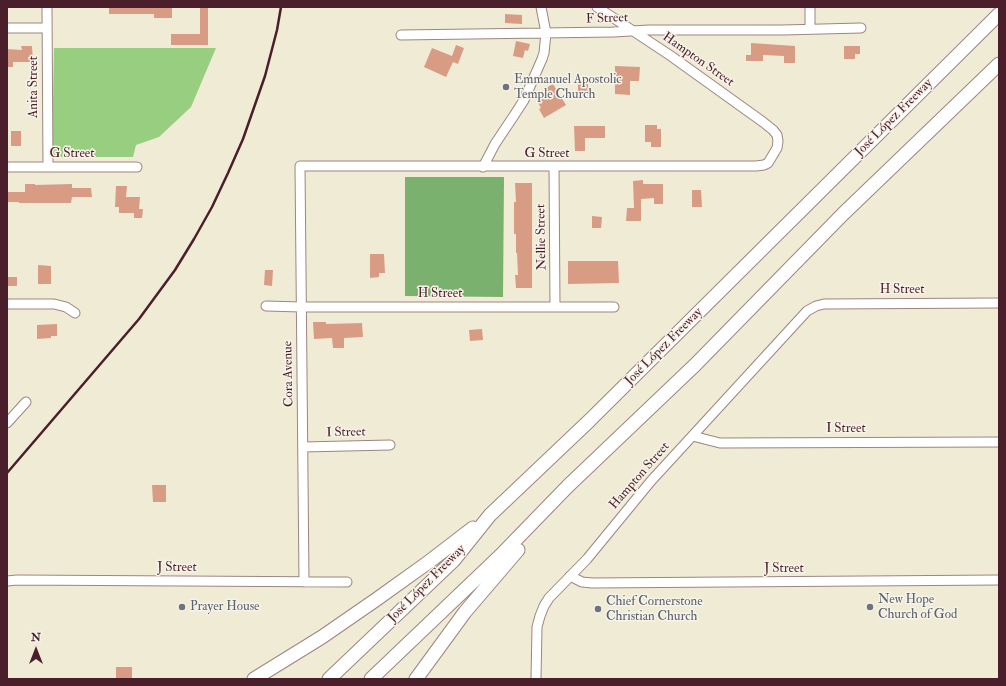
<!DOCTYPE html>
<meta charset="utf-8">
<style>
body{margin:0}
#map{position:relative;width:1006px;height:686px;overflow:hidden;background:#f0ebd5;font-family:"IM FELL Double Pica",serif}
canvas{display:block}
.frame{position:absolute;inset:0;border:8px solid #4a1f2b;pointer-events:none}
.north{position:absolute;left:16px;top:630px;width:40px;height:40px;-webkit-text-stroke:3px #f7f3e8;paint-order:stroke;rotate:0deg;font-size:11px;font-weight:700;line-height:16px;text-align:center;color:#4a1f2b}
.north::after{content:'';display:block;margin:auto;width:14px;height:18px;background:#4a1f2b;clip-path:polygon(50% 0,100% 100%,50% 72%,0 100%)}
</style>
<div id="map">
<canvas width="1006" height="686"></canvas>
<div class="frame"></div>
<div class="north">N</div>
</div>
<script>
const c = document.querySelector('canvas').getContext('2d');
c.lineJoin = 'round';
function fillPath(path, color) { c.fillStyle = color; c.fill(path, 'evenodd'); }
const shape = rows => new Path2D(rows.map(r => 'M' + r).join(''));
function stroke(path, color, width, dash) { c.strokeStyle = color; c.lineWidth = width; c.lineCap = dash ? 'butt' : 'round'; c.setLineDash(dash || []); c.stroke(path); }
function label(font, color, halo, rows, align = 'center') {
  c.font = font + ' "IM FELL Double Pica",serif'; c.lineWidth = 3; c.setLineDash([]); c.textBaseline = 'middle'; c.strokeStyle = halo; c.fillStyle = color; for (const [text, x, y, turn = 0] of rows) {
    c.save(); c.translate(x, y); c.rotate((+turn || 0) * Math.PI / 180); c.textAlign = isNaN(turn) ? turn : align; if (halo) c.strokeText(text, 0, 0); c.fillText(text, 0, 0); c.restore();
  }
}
fillPath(shape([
 [54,48,216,48,191,107,159,137,136,145,133,157,54,157,52,153]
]), '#98ce80');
fillPath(shape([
 [405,177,504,177,503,297,405,296]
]), '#7ab16e');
fillPath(shape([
 [109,7,172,7,172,18,154,18,154,14,109,14],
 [200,7,208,7,208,45,171,45,171,34,200,34],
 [505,14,522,15,522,24,505,23],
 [516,41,530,44,528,51,525,50,523,58,513,56],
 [751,43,795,46,795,63,784,63,784,56,763,55,763,61,746,61,746,55,751,55],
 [456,45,464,48,458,64,453,62,446,77,424,67,432,48,452,56],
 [21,46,32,46,33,62,13,62,13,67,7,67,7,49,22,50],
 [844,46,860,46,860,54,855,54,855,59,844,59],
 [615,66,640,67,639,81,630,81,630,95,615,94],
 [578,81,588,81,588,91,578,91],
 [553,84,566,105,544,118,539,109,541,108,537,101,548,95,544,89],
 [645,125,657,125,657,129,661,129,661,147,651,147,651,142,645,142],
 [574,126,605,126,605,138,585,138,585,151,575,151],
 [11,131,21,131,21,146,11,146],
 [643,180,643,184,663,184,663,204,654,204,654,198,641,199,641,221,626,221,627,208,634,208,633,181],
 [515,183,532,183,532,288,516,288,515,275,518,275,517,253,516,253,516,234,514,234,514,202,516,202],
 [25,184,35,184,35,185,72,184,72,188,91,188,92,197,72,197,71,203,19,203,19,202,7,202,7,192,25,192],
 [116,186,127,186,126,197,140,197,139,209,143,209,142,218,134,218,134,213,119,213,119,207,115,207],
 [692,190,701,190,702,207,692,207],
 [592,216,602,217,601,228,592,228],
 [370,254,384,254,385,273,379,273,379,277,370,278],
 [568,261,618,261,619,283,568,284],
 [38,265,51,266,51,284,38,284],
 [265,270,273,270,272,286,264,285],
 [7,277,17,277,17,286,7,286],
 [313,322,326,322,326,324,362,323,363,337,344,338,344,348,333,348,332,338,314,339],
 [57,324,57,336,51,336,51,338,37,339,37,325],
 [482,329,483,340,470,341,469,330],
 [152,485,166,485,166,502,153,502],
 [116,667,132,667,132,679,116,679]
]), '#d89c85');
const minor = shape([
 [47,7,48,167],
 [810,7,810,29],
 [7,28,47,28],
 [401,35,613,32,649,30,783,30,861,28],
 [7,167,137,167],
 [483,167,495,144,515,114,524,100,542,59,544,53,546,33,541,7],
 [554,167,555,307],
 [7,304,54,304,66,307,75,313],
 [266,306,301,307,614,307],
 [7,423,26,402],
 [693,436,708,440,720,443,999,442],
 [303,447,390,445],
 [570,576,582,582,592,583,999,580],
 [7,581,17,580,347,582],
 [304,582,300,166,756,166,764,165,768,163,777,148,778,141,777,135,773,130,763,122,671,56,597,7],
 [536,679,537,627,540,616,544,606,549,598,587,559,651,481,807,311,816,306,824,304,999,303]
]);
const highway = shape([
 [254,679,322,637,377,599,430,561,473,528],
 [329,679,454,560,490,515,589,421,999,14],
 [371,679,500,556,568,486,695,365,843,214,999,64],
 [416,679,465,612,518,550]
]);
stroke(minor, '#9d8580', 11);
stroke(highway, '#9d8580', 15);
stroke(minor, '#fff', 9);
stroke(highway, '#fff', 13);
stroke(shape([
 [7,473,139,319,175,270,194,239,212,207,228,173,243,139,265,76,277,30,281,7]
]), '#4a1f2b', 2.5);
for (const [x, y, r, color] of [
 [506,87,4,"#6b7280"],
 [182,607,4,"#6b7280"],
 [870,607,4,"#6b7280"],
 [598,609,4,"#6b7280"]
]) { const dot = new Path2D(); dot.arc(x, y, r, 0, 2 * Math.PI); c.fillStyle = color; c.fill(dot); stroke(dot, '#f7f3e8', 1.5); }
label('13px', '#4a1f2b', '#f7f3e8', [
 ["F Street",607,19,-2],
 ["Hampton Street",698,60,35],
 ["Anita Street",34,87,-90],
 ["José López Freeway",894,118,-45],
 ["G Street",72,154],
 ["G Street",547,154],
 ["Nellie Street",542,237,-91],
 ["H Street",902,290],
 ["H Street",440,294],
 ["José López Freeway",664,347,-45],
 ["Cora Avenue",289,374,-91],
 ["I Street",846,429],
 ["I Street",346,433,-1],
 ["Hampton Street",640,476,-49],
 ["J Street",177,568],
 ["J Street",784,569],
 ["José López Freeway",427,584,-45]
]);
label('13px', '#5b616d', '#f7f3e8', [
 ["Emmanuel Apostolic",514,80],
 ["Temple Church",514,95],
 ["New Hope",878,600],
 ["Church of God",878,615],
 ["Chief Cornerstone",606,602],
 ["Christian Church",606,617],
 ["Prayer House",190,607]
], 'left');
</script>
